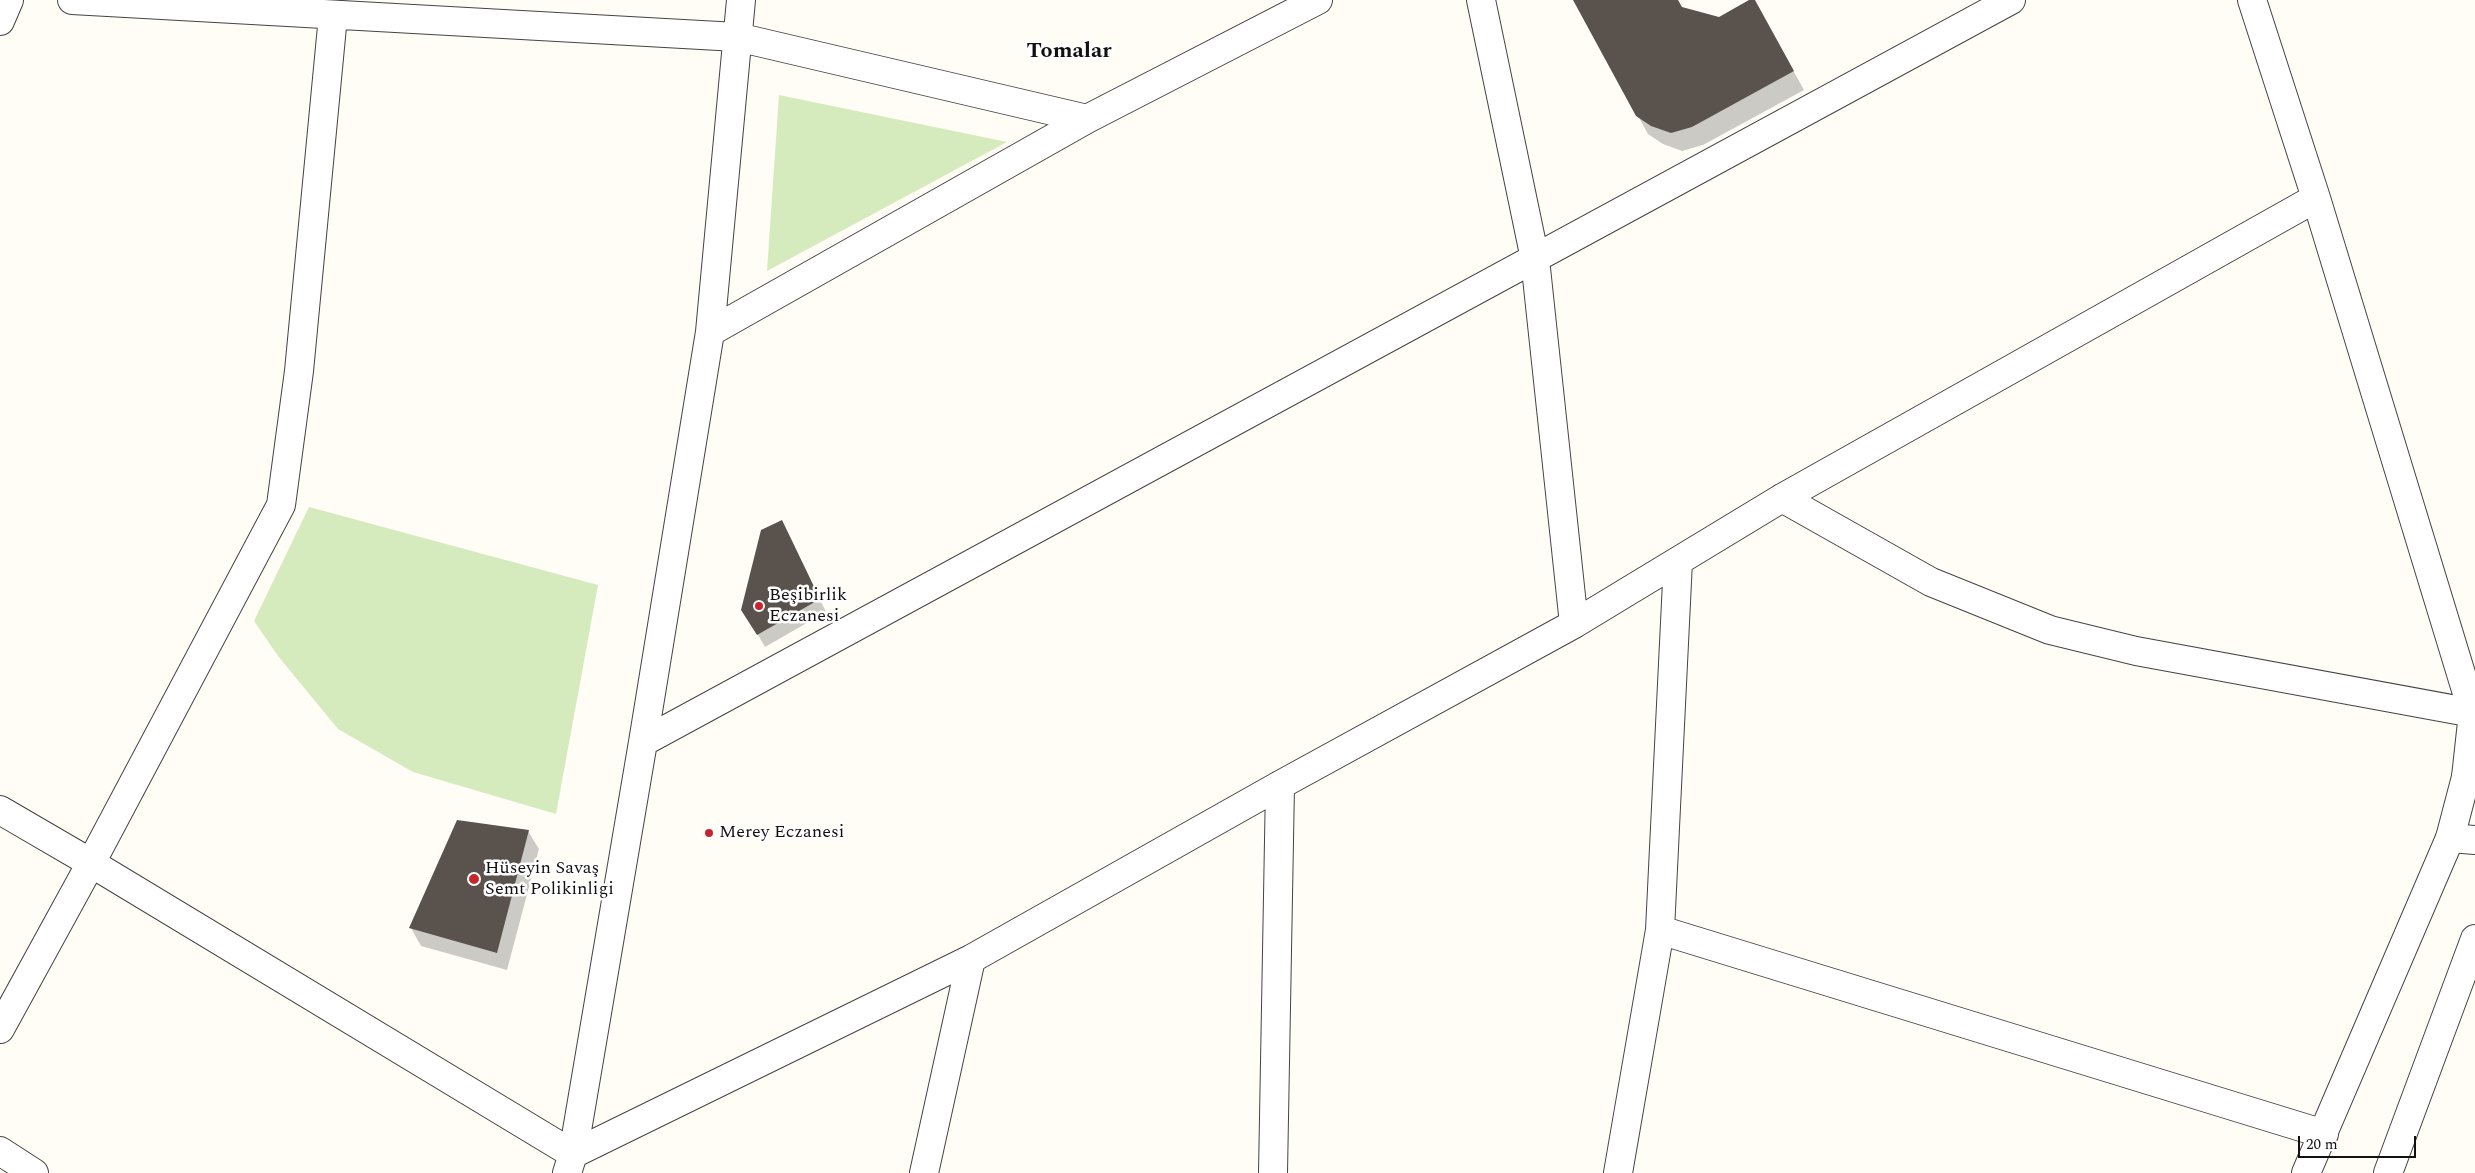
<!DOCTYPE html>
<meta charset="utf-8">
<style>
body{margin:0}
#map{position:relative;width:2475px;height:1173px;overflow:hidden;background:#fffdf5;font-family:Spectral,serif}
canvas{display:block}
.scale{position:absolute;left:2298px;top:1136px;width:118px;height:22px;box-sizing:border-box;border:2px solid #111;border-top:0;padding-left:6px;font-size:15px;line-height:18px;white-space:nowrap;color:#111;-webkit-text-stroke:4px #fff;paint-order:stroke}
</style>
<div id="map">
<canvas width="2475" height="1173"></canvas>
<div class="scale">20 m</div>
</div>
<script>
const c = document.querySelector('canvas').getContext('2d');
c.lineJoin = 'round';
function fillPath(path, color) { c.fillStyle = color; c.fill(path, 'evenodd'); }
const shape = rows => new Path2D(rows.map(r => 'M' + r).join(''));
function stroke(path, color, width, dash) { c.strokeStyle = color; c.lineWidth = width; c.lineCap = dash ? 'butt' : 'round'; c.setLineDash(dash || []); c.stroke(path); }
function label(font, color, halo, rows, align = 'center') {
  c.font = font + ' Spectral,serif'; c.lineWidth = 5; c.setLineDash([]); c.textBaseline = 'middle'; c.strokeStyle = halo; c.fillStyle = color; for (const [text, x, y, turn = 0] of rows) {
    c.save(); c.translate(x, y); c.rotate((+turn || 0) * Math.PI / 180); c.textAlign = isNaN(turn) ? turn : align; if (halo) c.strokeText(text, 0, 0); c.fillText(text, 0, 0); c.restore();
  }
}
fillPath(shape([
 [779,95,1007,142,767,271],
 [309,507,598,585,556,814,413,772,338,729,278,656,254,621]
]), '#d5ebbd');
fillPath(shape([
 [1574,0,1678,0,1682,9,1719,19,1754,0,1804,90,1703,145,1682,151,1663,144,1648,134],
 [788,534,826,612,765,647,743,609],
 [528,831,539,849,507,970,421,946,411,928]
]), '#0003');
fillPath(shape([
 [1573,0,1678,0,1682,7,1719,17,1749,0,1755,0,1794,71,1692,127,1671,133,1651,126,1636,116],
 [782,520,820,599,757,635,741,610,761,530],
 [457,820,529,830,497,953,409,928]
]), '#5a524d');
const minor = shape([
 [72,0,737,37,1087,119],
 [1481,0,1535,259,1574,624],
 [2252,0,2316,198,2473,713,2466,777,2450,838,2306,1173],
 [0,21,9,0],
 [710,332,1087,119,1318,0],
 [1782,498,1931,582,2050,630,2136,651,2473,713],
 [643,742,2011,0],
 [0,810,91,863,573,1154,971,959,1280,785,1574,624,1782,498,2316,198],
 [1660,930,2324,1134],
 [0,1029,91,863,281,505,299,371,333,16],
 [0,1151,34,1173],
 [567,1173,573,1154,643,742,710,332,741,0],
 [924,1173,971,959],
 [1273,1173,1280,785],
 [1618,1173,1660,930,1678,561],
 [2388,1173,2475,939]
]);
const tertiary = shape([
 [2466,777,2475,778],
 [2450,838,2475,840]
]);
stroke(minor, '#444', 30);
stroke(tertiary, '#444', 30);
stroke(minor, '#fff', 28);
stroke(tertiary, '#fff', 28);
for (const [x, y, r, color] of [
 [759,606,5,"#c4262e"],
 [709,833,5,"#c4262e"],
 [474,879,6,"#c4262e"]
]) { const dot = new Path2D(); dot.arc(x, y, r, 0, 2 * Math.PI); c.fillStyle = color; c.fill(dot); stroke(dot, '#fff', 2); }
label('18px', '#111', '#fff', [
 ["Beşibirlik",769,596],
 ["Eczanesi",769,617],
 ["Merey Eczanesi",719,833],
 ["Hüseyin Savaş",485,869],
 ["Semt Polikinligi",485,890]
], 'left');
label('bold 22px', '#111', '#fff', [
 ["Tomalar",1069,53]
]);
</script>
